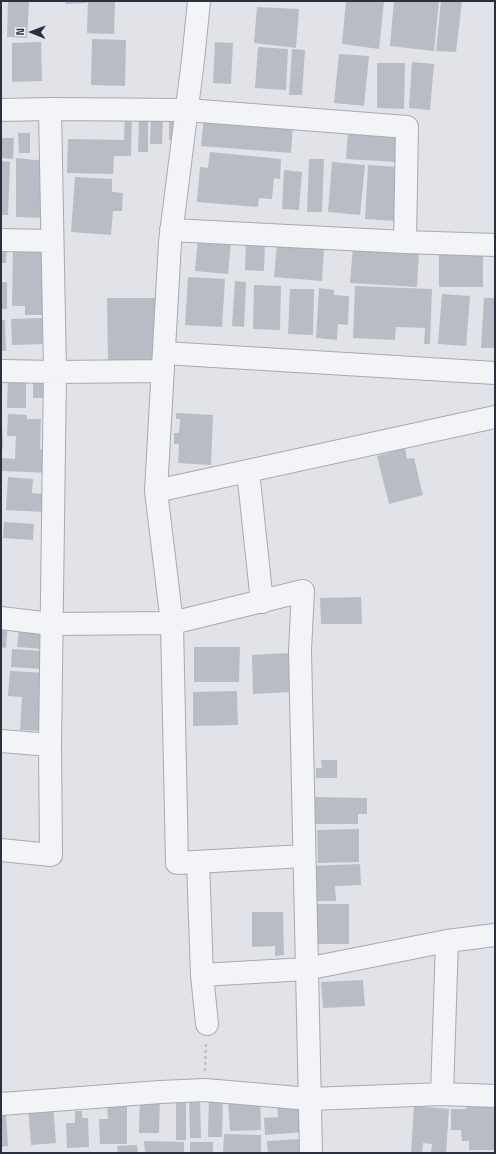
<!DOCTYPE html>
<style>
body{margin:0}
#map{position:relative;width:496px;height:1154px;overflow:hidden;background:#e1e3e8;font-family:"Space Grotesk",sans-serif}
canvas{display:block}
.frame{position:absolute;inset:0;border:2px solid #2a303f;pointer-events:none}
.north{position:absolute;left:12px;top:12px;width:40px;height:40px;-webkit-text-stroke:3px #f0f2f6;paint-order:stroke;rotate:271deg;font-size:11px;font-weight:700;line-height:16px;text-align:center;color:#2a303f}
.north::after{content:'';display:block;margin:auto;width:14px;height:18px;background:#2a303f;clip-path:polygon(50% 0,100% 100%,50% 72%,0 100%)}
</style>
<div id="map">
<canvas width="496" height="1154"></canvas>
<div class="frame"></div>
<div class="north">N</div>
</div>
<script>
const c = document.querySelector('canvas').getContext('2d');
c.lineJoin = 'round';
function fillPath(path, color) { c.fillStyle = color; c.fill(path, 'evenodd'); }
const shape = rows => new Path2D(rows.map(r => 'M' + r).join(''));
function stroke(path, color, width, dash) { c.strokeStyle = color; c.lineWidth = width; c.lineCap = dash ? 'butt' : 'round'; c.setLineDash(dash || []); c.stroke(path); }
fillPath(shape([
 [8,1,29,1,27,38,7,37],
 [65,1,87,1,87,3,65,4],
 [88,1,115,1,114,34,87,33],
 [346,1,384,1,379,49,342,44],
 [394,1,439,1,434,51,390,46],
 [441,1,462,1,456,52,436,51],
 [257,7,299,9,296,48,254,43],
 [92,39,126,40,125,86,91,85],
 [41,42,42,81,12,82,12,43],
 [215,42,233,43,231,84,213,83],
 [258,47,288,49,286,90,255,88],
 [292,49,305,50,302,95,289,95],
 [339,54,369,56,364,106,334,103],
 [412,62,434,64,430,110,409,108],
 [377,63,405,63,404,109,377,108],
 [125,114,132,114,131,156,114,156,113,174,67,173,68,139,124,140],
 [151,115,163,115,162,144,150,144],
 [169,115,179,116,179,140,169,140],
 [139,116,148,116,148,152,138,152],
 [204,117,293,124,291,153,201,146],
 [348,130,397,133,396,162,346,159],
 [18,133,30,133,30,153,19,153],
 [1,138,14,138,13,159,1,158],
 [210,152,281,159,280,179,274,178,272,199,259,198,258,207,197,202,200,167,208,168],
 [16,158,46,161,46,218,16,217],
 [309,159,324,159,322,212,307,212],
 [1,161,10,162,8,215,1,215],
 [332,162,365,165,360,215,328,212],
 [368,165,400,167,397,221,365,219],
 [284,170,302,172,299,210,282,209],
 [75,177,112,179,112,192,123,193,122,211,113,211,111,235,71,232],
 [198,238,231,241,228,274,195,271],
 [246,241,265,241,264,271,245,270],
 [1,244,7,244,6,263,1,263],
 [13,244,47,244,46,315,25,315,25,306,12,306],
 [277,245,324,248,322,281,274,277],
 [353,247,419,251,417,287,350,283],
 [439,251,483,251,483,287,439,287],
 [188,277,225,279,222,327,185,325],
 [235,281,246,282,244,327,232,326],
 [1,282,7,282,7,309,1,309],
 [254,285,281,286,280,330,253,329],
 [355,286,432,289,430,344,424,344,425,328,396,327,395,340,353,338],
 [319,288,334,290,334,295,349,296,348,325,338,324,337,340,316,338],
 [290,289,314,289,313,335,288,334],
 [442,294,470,296,466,346,438,344],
 [107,298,156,298,155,362,108,362],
 [484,298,495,298,495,348,481,348],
 [42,318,43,344,12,345,11,319],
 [1,320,5,320,6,351,1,351],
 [33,374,51,375,52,398,33,398],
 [8,378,26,378,26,408,7,408],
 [176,413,213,415,211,465,178,463,179,444,174,444,174,433,179,433,180,419,176,419],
 [8,414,27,415,27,419,41,419,40,449,49,450,49,473,2,471,2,458,15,459,16,436,7,436],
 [1,422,2,422,3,449,1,449],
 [405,448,407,459,414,458,423,495,389,504,377,456],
 [8,477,33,479,32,493,45,494,44,512,6,510],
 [4,522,34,524,33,540,3,538],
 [361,597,362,624,321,624,320,598],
 [1,621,8,621,6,648,1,647],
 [19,628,45,630,44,649,17,647],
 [194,647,240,647,239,682,194,682],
 [12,649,44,651,43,669,11,667],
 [290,653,291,692,253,694,252,655],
 [10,671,48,673,45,731,20,730,22,697,8,696],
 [237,691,238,725,193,726,193,692],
 [321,760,337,760,337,778,316,778,316,768,322,768],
 [315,797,367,798,367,814,358,814,358,824,315,824],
 [359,829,359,862,318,863,317,830],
 [360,864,361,885,335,886,336,901,315,901,310,866],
 [310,904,349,904,349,944,310,944],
 [252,912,283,912,284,955,275,956,275,946,252,947],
 [363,980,365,1006,323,1008,321,982],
 [140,1095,160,1095,159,1133,139,1133],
 [209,1095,223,1095,222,1137,208,1137],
 [186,1096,186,1140,176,1140,176,1097],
 [189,1098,200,1098,201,1138,190,1138],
 [466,1099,495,1099,495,1150,469,1150,469,1141,462,1141,461,1130,451,1130,451,1109,466,1109],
 [260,1100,261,1130,230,1131,228,1101],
 [300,1102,303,1132,265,1135,264,1118,278,1117,277,1104],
 [53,1103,56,1143,31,1145,28,1105],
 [107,1103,127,1103,127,1144,100,1144,99,1119,108,1119],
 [414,1106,449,1109,446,1153,431,1153,432,1144,423,1143,422,1153,411,1153],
 [75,1111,82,1111,82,1118,88,1118,89,1147,67,1148,66,1123,75,1123],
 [6,1114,8,1146,1,1147,1,1115],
 [224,1134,261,1135,261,1153,223,1153],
 [301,1139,302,1153,268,1153,267,1141],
 [144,1141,184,1142,184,1153,145,1153],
 [190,1142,213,1142,213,1153,190,1153],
 [137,1145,138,1153,118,1153,117,1146]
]), '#b8bcc5');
const minor = shape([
 [199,1,193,60,170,242,156,491,495,417],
 [1,110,50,109],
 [171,230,405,242],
 [1,240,52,241],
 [164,353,495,373],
 [1,371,55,372,163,371],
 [248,471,262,602],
 [1,618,51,624,172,623,156,491],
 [1,741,50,745,55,372,50,109,187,110,407,127,405,242,495,245],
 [1,850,51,855,50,745],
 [304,856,177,863,172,623,303,591,300,650,311,1153],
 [198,862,202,975,207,1024],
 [447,941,442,1094,495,1096],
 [202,975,306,969,447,941,495,935],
 [1,1104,160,1092,205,1090,310,1099,442,1094]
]);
stroke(minor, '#a6aab2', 24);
stroke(shape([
 [205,1071,206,1042]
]), '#bfc1c7', 2.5, [3, 3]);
stroke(minor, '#f3f4f7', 22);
</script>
